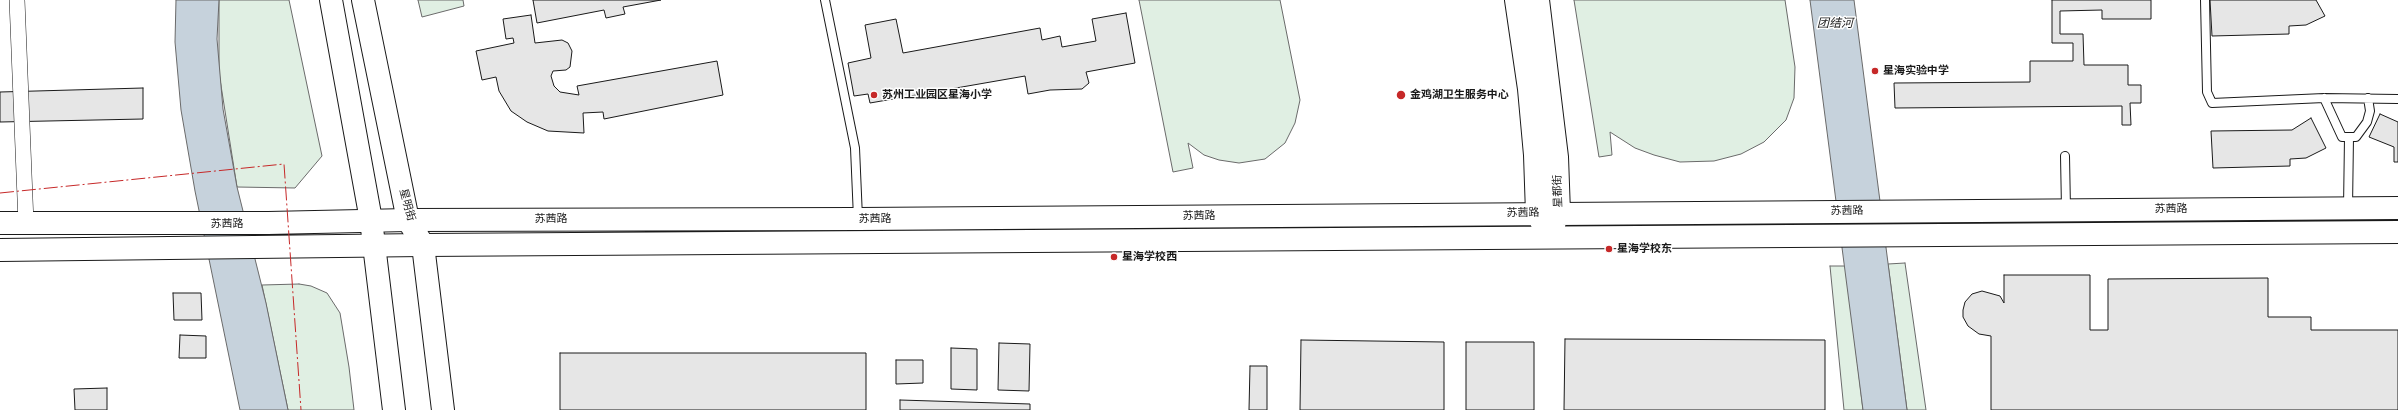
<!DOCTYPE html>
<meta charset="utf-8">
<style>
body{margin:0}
canvas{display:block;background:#fff}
</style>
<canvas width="2398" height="410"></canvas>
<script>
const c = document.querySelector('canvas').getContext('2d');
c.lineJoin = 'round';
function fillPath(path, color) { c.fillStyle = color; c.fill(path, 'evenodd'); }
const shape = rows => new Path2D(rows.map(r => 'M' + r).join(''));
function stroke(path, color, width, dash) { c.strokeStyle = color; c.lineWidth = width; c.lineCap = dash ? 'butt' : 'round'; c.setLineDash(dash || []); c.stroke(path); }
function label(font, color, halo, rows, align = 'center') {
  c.font = font + ' "Fira Sans Condensed","Noto Sans SC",sans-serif'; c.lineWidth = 3; c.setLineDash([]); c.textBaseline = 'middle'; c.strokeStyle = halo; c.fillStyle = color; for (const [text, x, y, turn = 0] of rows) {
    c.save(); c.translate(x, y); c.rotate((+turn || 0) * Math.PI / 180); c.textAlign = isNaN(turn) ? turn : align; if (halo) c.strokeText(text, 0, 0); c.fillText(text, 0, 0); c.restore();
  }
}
const green = shape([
 [219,0,289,0,322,156,295,188,237,187,219,73,219,0],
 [418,0,463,0,464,6,422,17,418,0],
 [1139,0,1280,0,1300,100,1295,123,1285,143,1265,159,1239,163,1219,160,1204,155,1188,143,1193,168,1173,172,1139,0],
 [1574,0,1785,0,1795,67,1794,98,1786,120,1764,142,1741,154,1714,161,1680,162,1654,155,1635,148,1610,132,1612,155,1599,157,1574,0],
 [1905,263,1926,410,1907,410,1888,264,1905,263],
 [1830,266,1846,266,1863,410,1844,410,1830,266],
 [299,284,311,286,327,293,340,313,349,367,354,410,288,410,262,285,299,284]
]);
fillPath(green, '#e0efe3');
stroke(green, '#6a6a6a', 1);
const water = shape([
 [176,0,219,0,217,39,223,109,237,187,266,303,288,410,240,410,195,191,181,110,175,42,176,0],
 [1810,0,1854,0,1907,410,1863,410,1810,0]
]);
fillPath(water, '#c6d2dc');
stroke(water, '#6a6a6a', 1);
const building = shape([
 [533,0,661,0,623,7,625,14,606,18,604,10,537,23,533,0],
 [2052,0,2151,0,2151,19,2102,19,2102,10,2060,11,2060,34,2083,34,2084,65,2128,65,2128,85,2141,85,2141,103,2130,103,2131,125,2122,125,2122,106,1895,108,1894,83,2030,82,2030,61,2073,61,2073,43,2052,43,2052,0],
 [2210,0,2316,0,2325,16,2306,25,2289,26,2289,34,2212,36,2210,0],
 [1126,13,1135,63,1086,72,1089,83,1082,89,1050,90,1028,94,1025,76,870,103,868,94,854,96,848,63,871,58,865,25,896,19,903,53,1040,28,1042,40,1060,36,1062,47,1096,41,1092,19,1126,13],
 [531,15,535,43,562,40,568,43,572,51,570,67,566,70,553,71,551,76,554,86,560,92,579,95,577,86,717,61,723,95,604,119,603,112,583,113,584,133,548,131,527,122,511,111,499,91,496,77,482,80,476,51,514,43,513,38,506,39,503,19,531,15],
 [143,88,143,119,0,122,0,92,143,88],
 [2380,114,2398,122,2398,162,2394,162,2394,147,2369,137,2380,114],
 [2311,118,2326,148,2306,158,2290,159,2290,166,2213,168,2211,131,2292,130,2311,118],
 [2004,275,2090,275,2090,330,2108,330,2108,279,2268,278,2268,317,2311,317,2311,330,2398,330,2398,410,1991,410,1991,336,1979,334,1968,326,1963,317,1963,310,1965,302,1972,294,1982,291,2000,296,2004,303,2004,275],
 [173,293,201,293,202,320,174,320,173,293],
 [180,335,206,336,206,358,179,358,180,335],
 [1565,339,1825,340,1825,410,1564,410,1565,339],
 [1301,340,1444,342,1444,410,1300,410,1301,340],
 [1466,342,1534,342,1534,410,1466,410,1466,342],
 [999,343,1030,344,1029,391,998,390,999,343],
 [951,348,977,349,977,390,951,389,951,348],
 [560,353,866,353,866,410,560,410,560,353],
 [896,360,923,360,923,383,896,384,896,360],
 [1250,366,1267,366,1267,410,1249,410,1250,366],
 [107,388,107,410,75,410,74,389,107,388],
 [900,400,1030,404,1030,410,900,410,900,400]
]);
fillPath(building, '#e6e6e6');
stroke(building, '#1a1a1a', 1);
const service = shape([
 [825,0,855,148,858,218],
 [2205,0,2207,92,2212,103,2324,98,2398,99],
 [2324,98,2342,137,2356,137,2367,122,2370,111,2368,98],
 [2065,156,2066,209],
 [2348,208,2349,137]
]);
const minor = shape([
 [17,0,26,223]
]);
const secondary = shape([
 [1516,0,1529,89,1535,155,1537,213,1544,227],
 [1538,0,1557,157,1559,213,1553,226],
 [0,223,268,223,408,220,858,219,2398,208],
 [0,250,423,245,2398,232]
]);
const primary = shape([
 [331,0,371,220,394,410],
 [363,0,408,220,423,245,443,410]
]);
stroke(service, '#1a1a1a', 10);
stroke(minor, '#1a1a1a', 16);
stroke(secondary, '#1a1a1a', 24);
stroke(primary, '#1a1a1a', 24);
stroke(service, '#fff', 8);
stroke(minor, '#fff', 15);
stroke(secondary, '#fff', 22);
stroke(primary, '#fff', 22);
stroke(shape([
 [0,193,284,164,301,410]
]), '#c62828', 1, [14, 3, 2, 3]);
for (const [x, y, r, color] of [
 [1875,71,4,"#c62828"],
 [874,95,4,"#c62828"],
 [1401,95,5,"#c62828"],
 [1609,249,4,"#c62828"],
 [1114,257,4,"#c62828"]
]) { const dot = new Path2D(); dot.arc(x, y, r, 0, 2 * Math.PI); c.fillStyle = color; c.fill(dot); stroke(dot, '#fff', 1.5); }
label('bold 11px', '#1a1a1a', '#fff', [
 ["星海实验中学",1883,71],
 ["苏州工业园区星海小学",882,95],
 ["金鸡湖卫生服务中心",1410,95],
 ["星海学校东",1617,249],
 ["星海学校西",1122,257]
], 'left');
label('11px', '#1a1a1a', '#fff', [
 ["星都街",1558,191,-92],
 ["星明街",407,205,75],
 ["苏茜路",2171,209],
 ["苏茜路",1847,211,-1],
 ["苏茜路",1523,213,-1],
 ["苏茜路",1199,216],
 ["苏茜路",551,219],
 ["苏茜路",875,219],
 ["苏茜路",227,224]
]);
label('italic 12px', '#1a1a1a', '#fff', [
 ["团结河",1835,24]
]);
</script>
